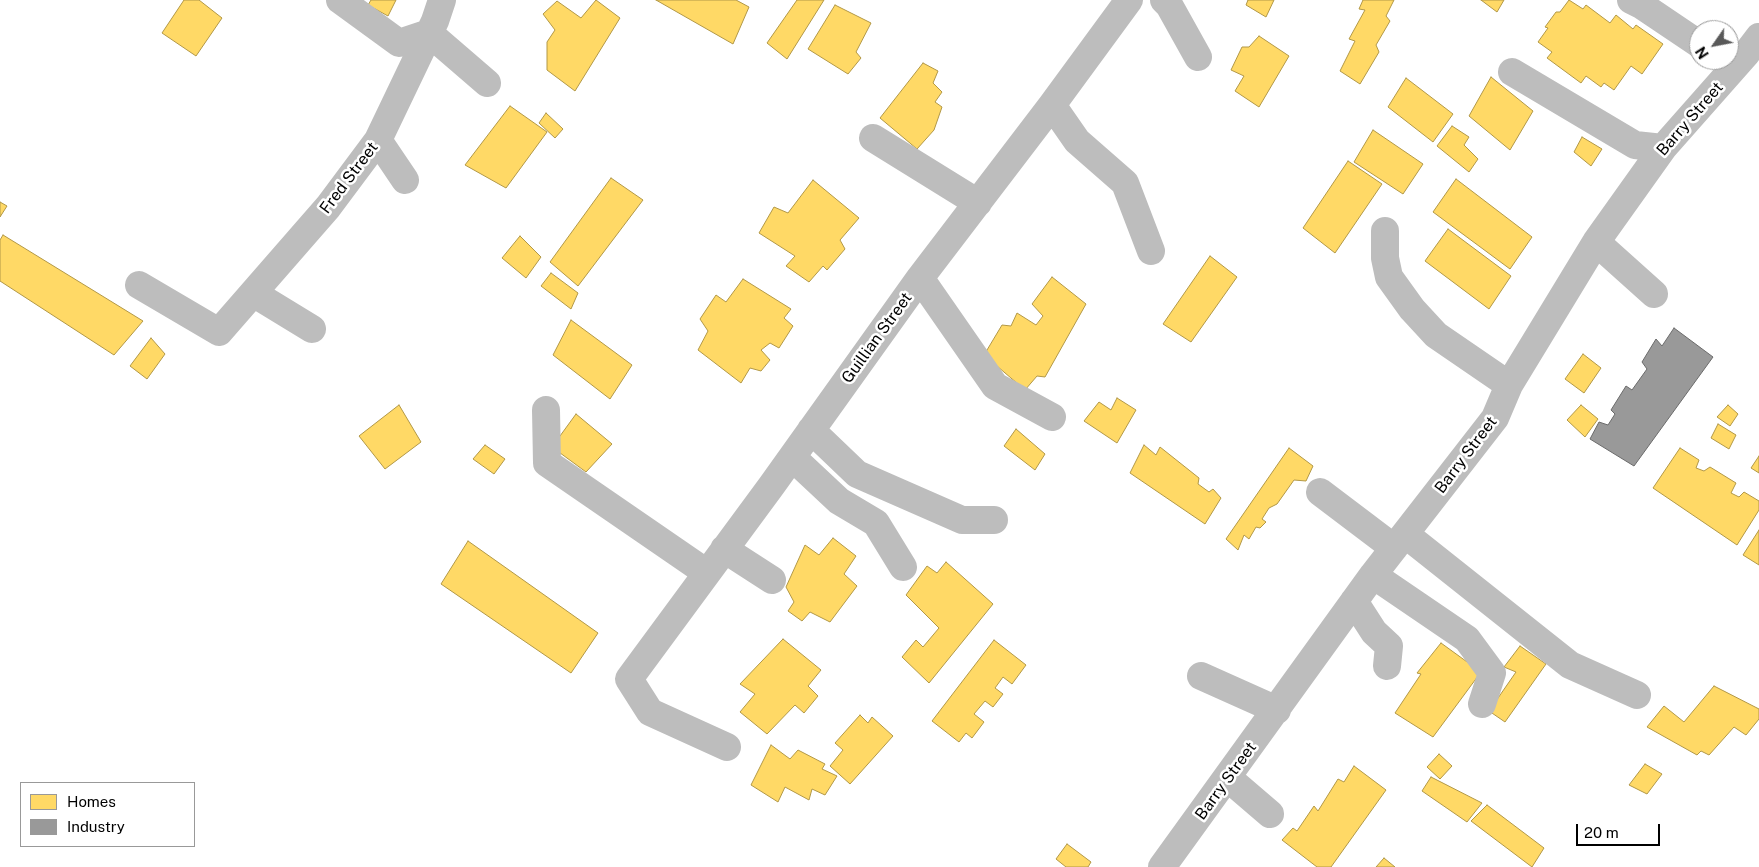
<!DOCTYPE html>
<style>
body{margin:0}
#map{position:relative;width:1759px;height:867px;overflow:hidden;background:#fff;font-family:"Public Sans",sans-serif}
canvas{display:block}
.legend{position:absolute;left:20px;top:782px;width:175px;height:65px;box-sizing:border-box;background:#fff;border:1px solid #999;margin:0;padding:6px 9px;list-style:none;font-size:15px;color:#000}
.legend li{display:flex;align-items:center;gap:10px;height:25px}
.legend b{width:25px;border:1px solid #999}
.north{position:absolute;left:1689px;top:20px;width:50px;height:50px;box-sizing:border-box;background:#fff;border:1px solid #999;border-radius:50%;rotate:237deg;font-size:14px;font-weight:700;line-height:20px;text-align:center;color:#000}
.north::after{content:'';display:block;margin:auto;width:18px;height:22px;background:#595959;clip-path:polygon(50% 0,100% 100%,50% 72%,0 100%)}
.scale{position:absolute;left:1576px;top:824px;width:84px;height:22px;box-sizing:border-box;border:2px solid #000;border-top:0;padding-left:6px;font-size:15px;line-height:18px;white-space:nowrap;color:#000;-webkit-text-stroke:4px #fff;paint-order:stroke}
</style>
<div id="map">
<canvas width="1759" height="867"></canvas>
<ul class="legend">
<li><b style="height:14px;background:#ffd966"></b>Homes</li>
<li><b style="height:14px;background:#999"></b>Industry</li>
</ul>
<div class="north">N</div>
<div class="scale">20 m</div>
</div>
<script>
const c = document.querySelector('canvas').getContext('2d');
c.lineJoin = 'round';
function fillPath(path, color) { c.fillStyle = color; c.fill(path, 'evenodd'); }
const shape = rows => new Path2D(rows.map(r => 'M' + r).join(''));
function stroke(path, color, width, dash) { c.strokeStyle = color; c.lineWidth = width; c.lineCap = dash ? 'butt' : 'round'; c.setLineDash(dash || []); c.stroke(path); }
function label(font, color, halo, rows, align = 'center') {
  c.font = font + ' "Public Sans",sans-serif'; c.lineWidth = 5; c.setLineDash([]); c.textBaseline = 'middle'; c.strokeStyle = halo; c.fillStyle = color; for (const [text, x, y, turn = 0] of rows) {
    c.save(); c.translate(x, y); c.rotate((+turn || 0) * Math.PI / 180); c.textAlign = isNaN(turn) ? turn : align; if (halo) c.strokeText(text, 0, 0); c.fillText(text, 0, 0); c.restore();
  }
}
const homes = shape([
 [184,0,199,0,222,18,196,56,162,33,184,0],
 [371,0,396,0,388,16,368,5,371,0],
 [596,0,620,18,575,91,547,70,547,42,555,30,543,14,557,1,581,18,596,0],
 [656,0,736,0,749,7,733,44,656,0],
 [797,0,824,0,787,59,767,43,797,0],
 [1248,0,1274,0,1266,17,1246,5,1248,0],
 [1363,0,1394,0,1386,16,1390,21,1376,45,1379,52,1360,84,1340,71,1355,41,1349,39,1365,10,1359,9,1363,0],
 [1481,0,1504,0,1497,12,1481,0],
 [1569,0,1583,9,1586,5,1610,23,1616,15,1633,29,1636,25,1663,44,1642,74,1631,66,1614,90,1604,83,1601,87,1586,76,1581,83,1547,58,1552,52,1538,42,1548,28,1545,27,1556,12,1560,12,1569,0],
 [835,5,871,23,856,52,861,58,848,74,808,49,835,5],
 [1259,36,1289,56,1259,107,1235,91,1244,76,1231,70,1242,47,1249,47,1259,36],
 [923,63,938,71,933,83,942,92,935,102,942,107,934,130,917,149,880,118,923,63],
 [1491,77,1533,111,1510,150,1469,116,1491,77],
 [1406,78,1453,114,1433,142,1388,107,1406,78],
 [510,106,547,132,506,188,465,165,510,106],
 [546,113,563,129,555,138,539,123,546,113],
 [1452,126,1469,137,1464,145,1478,159,1469,172,1437,146,1452,126],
 [1373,130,1423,164,1403,194,1354,162,1373,130],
 [1582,137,1602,149,1591,166,1574,152,1582,137],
 [1348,161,1382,184,1335,253,1303,228,1348,161],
 [611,178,643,200,578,286,550,262,611,178],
 [1456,179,1532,237,1510,269,1433,212,1456,179],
 [813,180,859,218,840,240,845,249,827,270,823,266,809,282,786,266,795,256,759,233,774,207,788,213,813,180],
 [0,202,7,206,0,217,0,202],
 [1448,229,1511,276,1489,309,1425,261,1448,229],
 [3,235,143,321,114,355,0,281,0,240,3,235],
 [520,236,541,257,526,278,502,258,520,236],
 [1210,256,1237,277,1191,342,1163,324,1210,256],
 [551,273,578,293,571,309,541,286,551,273],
 [1052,277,1086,304,1045,377,1037,376,1025,390,984,355,1002,325,1011,326,1017,313,1036,325,1043,316,1032,304,1052,277],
 [743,279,791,309,784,318,793,326,779,348,770,343,761,350,770,360,761,371,750,368,741,383,698,350,708,331,700,319,716,295,726,302,743,279],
 [571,320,632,365,610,399,553,355,571,320],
 [151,338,165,354,147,379,130,366,151,338],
 [1583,354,1601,368,1584,393,1565,379,1583,354],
 [1117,398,1136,410,1117,443,1084,421,1099,402,1111,410,1117,398],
 [399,405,421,442,385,469,359,436,399,405],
 [1581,405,1598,419,1585,437,1567,420,1581,405],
 [1728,405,1738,414,1730,426,1717,417,1728,405],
 [576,414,612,444,586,472,552,447,576,414],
 [1718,424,1736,435,1729,449,1711,438,1718,424],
 [1016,429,1045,454,1035,470,1004,446,1016,429],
 [485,445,505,459,494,474,473,459,485,445],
 [1144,445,1156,455,1160,447,1199,478,1198,484,1209,492,1213,489,1221,498,1205,524,1130,473,1144,445],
 [1289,448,1313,466,1306,481,1294,480,1277,504,1269,508,1262,519,1266,522,1260,528,1256,527,1249,539,1244,535,1238,550,1226,539,1289,448],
 [1680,448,1699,460,1696,468,1704,471,1710,467,1736,483,1731,493,1739,497,1744,492,1759,501,1759,510,1737,545,1653,488,1680,448],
 [1759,456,1759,473,1751,468,1759,456],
 [1759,530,1759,565,1743,555,1759,530],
 [833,538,856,556,844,574,857,586,830,622,810,612,802,621,788,611,794,602,786,587,805,545,819,555,833,538],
 [468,541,598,633,571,673,441,584,468,541],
 [946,562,993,604,929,683,902,657,916,640,923,647,939,628,906,595,927,566,937,573,946,562],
 [783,639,821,670,808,686,818,696,804,713,795,705,767,734,740,712,755,694,740,684,783,639],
 [994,640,1026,665,1012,684,1003,677,995,688,1003,694,993,707,985,701,974,714,984,722,972,738,966,733,959,742,932,721,994,640],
 [1441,643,1481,672,1433,737,1395,713,1421,674,1417,673,1441,643],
 [1520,646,1546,664,1505,722,1489,711,1516,672,1504,667,1520,646],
 [1714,686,1759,709,1759,719,1746,735,1734,727,1709,755,1701,751,1697,755,1647,727,1664,706,1684,722,1714,686],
 [860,715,868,723,872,717,893,736,850,784,830,766,843,750,835,743,860,715],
 [771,745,790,759,798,750,825,764,822,769,837,776,825,795,812,789,809,800,785,787,778,802,751,785,771,745],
 [1439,754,1452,766,1440,779,1427,767,1439,754],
 [1645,764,1662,774,1647,794,1629,785,1645,764],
 [1354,766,1386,790,1331,867,1317,867,1282,840,1293,828,1297,831,1314,806,1318,811,1338,779,1344,782,1354,766],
 [1431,777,1482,803,1467,822,1422,791,1431,777],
 [1487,805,1544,848,1532,867,1471,821,1487,805],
 [1067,844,1091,862,1088,867,1066,867,1056,859,1067,844],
 [1384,858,1395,867,1376,867,1384,858]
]);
fillPath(homes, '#ffd966');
stroke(homes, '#b29847', 1);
const industry = shape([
 [1674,328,1713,357,1634,466,1590,439,1599,422,1608,425,1615,414,1611,410,1626,386,1632,390,1647,369,1642,362,1656,339,1662,346,1674,328]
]);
fillPath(industry, '#999');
stroke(industry, '#6b6b6b', 1);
stroke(shape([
 [340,0,399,43,429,33,487,83],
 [1164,0,1169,5,1198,57],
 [1631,0,1641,5,1699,44],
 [1512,72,1635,145,1663,148],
 [1052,105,1077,141,1125,183,1151,251],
 [873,138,978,203],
 [378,140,405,180],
 [1385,231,1385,258,1389,277,1412,309,1436,335,1509,385],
 [1596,242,1654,294],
 [920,278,995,386,1052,417],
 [139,285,219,332,328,207,378,140,435,21,442,0],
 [253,293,312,329],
 [546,410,547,463,707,573],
 [811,430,857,474,962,520,994,520],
 [792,457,839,501,876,523,903,567],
 [1320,492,1394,548],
 [1405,534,1570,665,1637,695],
 [724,549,772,580],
 [1373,575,1467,639,1492,673,1482,704],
 [1354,601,1374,632,1389,646,1387,666],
 [1201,676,1277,710],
 [727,747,650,712,629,679,772,485,920,278,1052,105,1129,0],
 [1228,778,1270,814],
 [1162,867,1373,575,1495,418,1509,385,1596,242,1663,148,1746,54,1759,37]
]), '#bdbdbd', 28);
label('16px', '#000', '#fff', [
 ["Barry Street",1690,119,-49],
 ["Fred Street",349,178,-53],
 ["Guillian Street",877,338,-54],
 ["Barry Street",1466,455,-53],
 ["Barry Street",1226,781,-54]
]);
</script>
